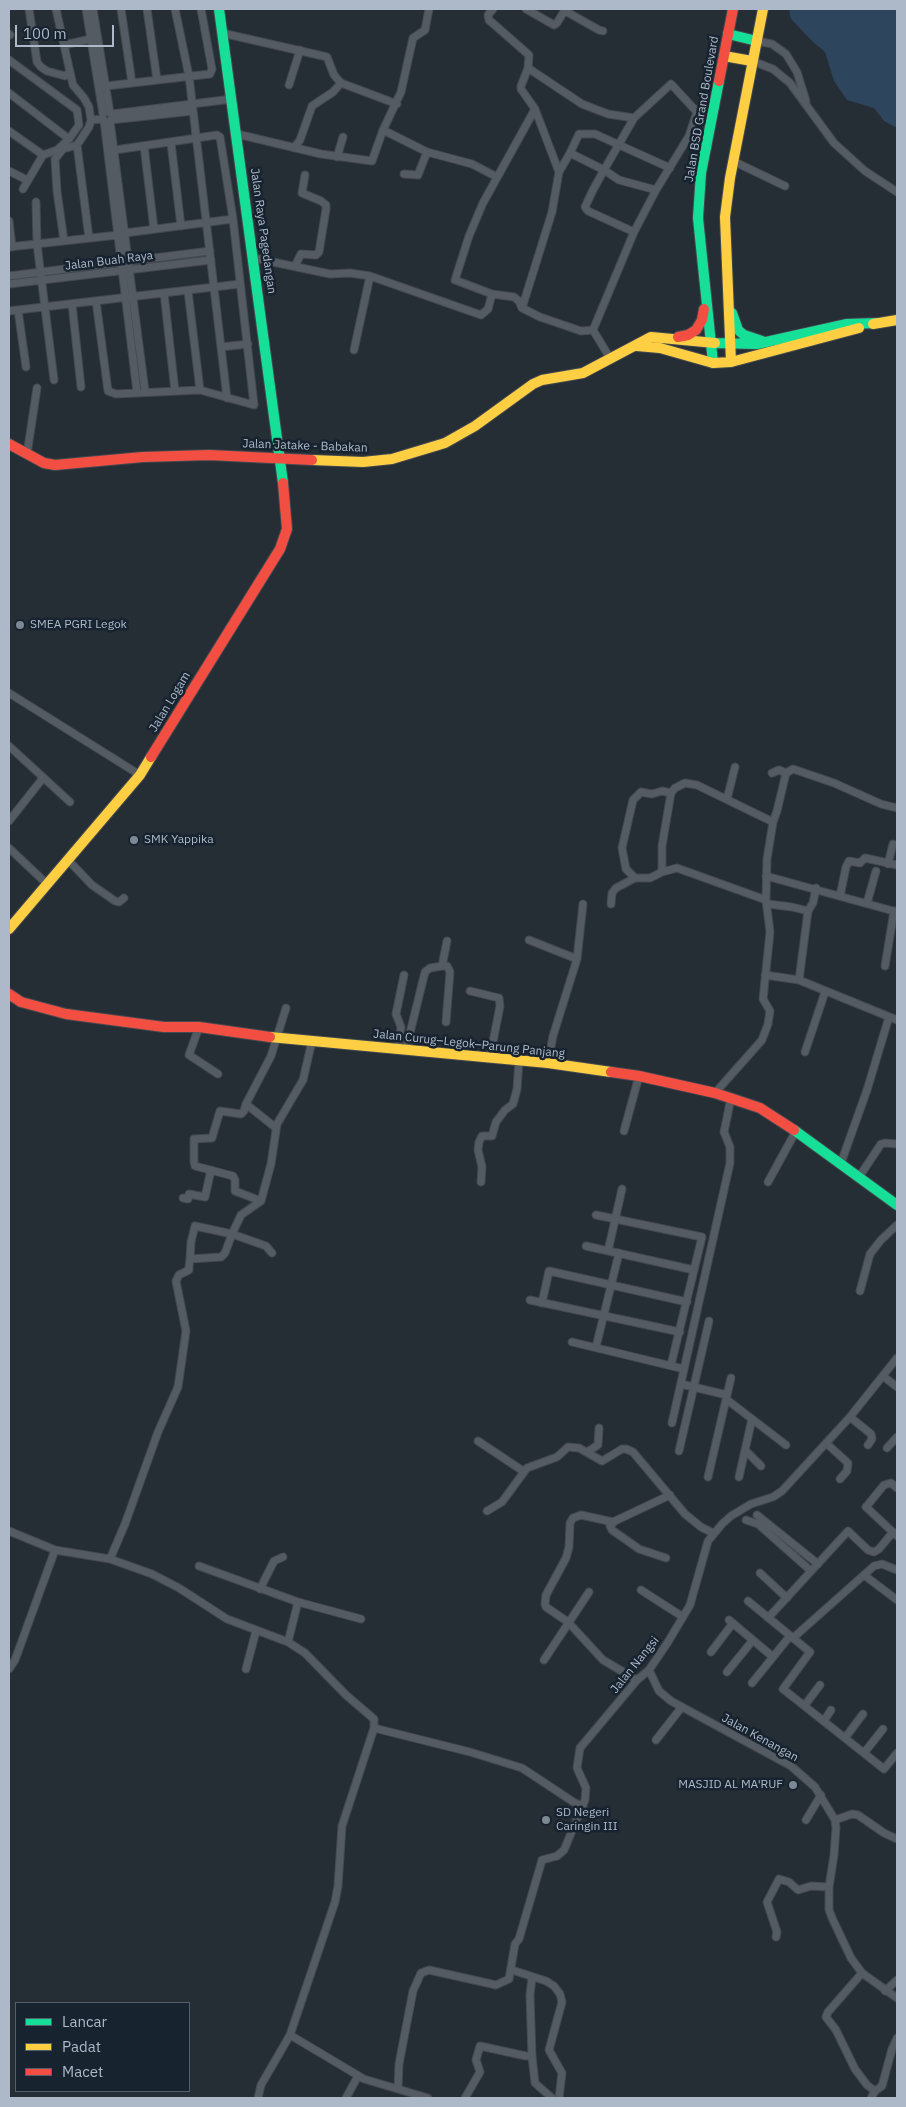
<!DOCTYPE html>
<meta charset="utf-8">
<style>
body{margin:0}
#map{position:relative;width:906px;height:2107px;overflow:hidden;background:#252d35;font-family:"IBM Plex Sans",sans-serif}
canvas{display:block}
.frame{position:absolute;inset:0;border:10px solid #adb9c8;pointer-events:none}
.legend{position:absolute;left:15px;top:2002px;width:175px;height:90px;box-sizing:border-box;background:#182330;border:1px solid #545f6d;margin:0;padding:6px 9px;list-style:none;font-size:15px;color:#adb9c8}
.legend li{display:flex;align-items:center;gap:10px;height:25px}
.legend b{width:25px;border:1px solid #545f6d}
.scale{position:absolute;left:15px;top:25px;width:99px;height:22px;box-sizing:border-box;border:2px solid #adb9c8;border-top:0;padding-left:6px;font-size:15px;line-height:18px;white-space:nowrap;color:#adb9c8;-webkit-text-stroke:4px #182330;paint-order:stroke}
</style>
<div id="map">
<canvas width="906" height="2107"></canvas>
<div class="frame"></div>
<ul class="legend">
<li><b style="height:6px;background:#16e098"></b>Lancar</li>
<li><b style="height:6px;background:#ffcf43"></b>Padat</li>
<li><b style="height:6px;background:#f24e42"></b>Macet</li>
</ul>
<div class="scale">100 m</div>
</div>
<script>
const c = document.querySelector('canvas').getContext('2d');
c.lineJoin = 'round';
function fillPath(path, color) { c.fillStyle = color; c.fill(path, 'evenodd'); }
const shape = rows => new Path2D(rows.map(r => 'M' + r).join(''));
function stroke(path, color, width, dash) { c.strokeStyle = color; c.lineWidth = width; c.lineCap = dash ? 'butt' : 'round'; c.setLineDash(dash || []); c.stroke(path); }
function label(font, color, halo, rows, align = 'center') {
  c.font = font + ' "IBM Plex Sans",sans-serif'; c.lineWidth = 5; c.setLineDash([]); c.textBaseline = 'middle'; c.strokeStyle = halo; c.fillStyle = color; for (const [text, x, y, turn = 0] of rows) {
    c.save(); c.translate(x, y); c.rotate((+turn || 0) * Math.PI / 180); c.textAlign = isNaN(turn) ? turn : align; if (halo) c.strokeText(text, 0, 0); c.fillText(text, 0, 0); c.restore();
  }
}
fillPath(shape([
 [789,9,897,9,897,128,884,121,874,108,847,100,834,81,825,52,814,43,791,19]
]), '#2e455e');
const street = shape([
 [29,9,37,62,41,67,47,71,65,76,70,72,56,9],
 [86,9,103,114],
 [93,9,110,113],
 [121,9,132,83],
 [147,9,157,80],
 [175,9,189,76,227,398],
 [493,9,488,15,489,20,529,55,528,68,521,86,521,89,535,109,559,172],
 [526,9,554,25,557,23,563,13,567,12,599,30,603,31],
 [222,33,323,56,327,57,334,75,341,83,397,104],
 [9,34,10,35],
 [757,41,772,44,786,54,797,72,806,101],
 [64,45,91,39],
 [9,60,77,110,79,125,69,139],
 [752,61,773,69,790,83,834,143,865,171,897,192],
 [528,68,582,104,608,114,634,118],
 [70,72,73,85,84,98,89,107,91,120],
 [289,85,300,50],
 [106,86,210,74,212,69,201,9],
 [9,93,69,139,57,150,43,155,23,189],
 [535,109,483,203,469,236,455,280,492,294,514,297,519,301,522,308,540,317,581,331,593,330],
 [112,114,232,99],
 [111,120,193,111],
 [104,121,137,392],
 [110,121,145,391],
 [383,130,427,152,472,164,497,177],
 [9,131,43,155],
 [237,134,321,154,372,161,383,130,401,92,413,38,425,30,429,9],
 [171,143,181,226],
 [144,146,154,229],
 [294,148,300,140,312,106,333,92,341,83],
 [570,153,579,134,595,134,670,168],
 [337,157,343,137],
 [733,161,785,186],
 [9,171,27,180],
 [404,174,418,175,427,152],
 [36,202,37,244,54,380],
 [9,221,12,247],
 [634,232,588,211,585,207,593,190,604,170,619,180,656,190],
 [125,233,233,219],
 [89,238,77,145,89,127,91,120,103,119],
 [64,241,57,191,55,159,63,149,77,145],
 [9,247,118,235],
 [254,258,330,274,350,273,370,276,481,315,488,309,492,294],
 [295,266,301,254,316,255,319,252,326,209,326,205,321,201,302,193,305,175],
 [9,276,210,251],
 [9,284,211,260],
 [188,291,200,390],
 [164,293,175,391],
 [96,301,108,391,116,394,200,390,254,405,233,219,220,137,217,135,115,150],
 [72,304,81,387],
 [522,308,552,212,559,172,570,153,604,170,634,118,671,84,697,112,689,136,656,190,634,232,593,330],
 [18,310,26,367],
 [9,311,240,284],
 [593,330,610,358],
 [221,347,248,344],
 [354,350,370,276],
 [27,454,37,388],
 [9,693,140,775],
 [9,746,70,802],
 [772,773,779,770,786,773,793,769,834,783,881,804,897,808],
 [727,799,735,767],
 [9,821,43,778],
 [9,848,47,884],
 [68,860,92,885,115,901,119,902,124,898],
 [888,864,893,844],
 [766,876,897,912],
 [635,878,626,869,622,848,633,800,641,792,652,794,662,791,671,793],
 [840,896,846,867,849,861,860,863,865,858,897,865],
 [766,900,677,868,662,872,662,846,671,793,675,788,685,783,697,785,773,822],
 [867,903,876,871],
 [611,904,612,893,616,888,635,878,650,878,662,872],
 [768,904,792,907,808,911],
 [529,940,577,959,553,1036,548,1063],
 [577,959,583,904],
 [442,966,447,966,450,972,446,1022],
 [885,966,894,911],
 [765,975,799,980,897,1020],
 [799,980,808,911,813,903,816,888],
 [470,991,499,998,500,1006,490,1057],
 [199,1027,189,1055,218,1074],
 [398,1049,401,1027,396,1014,404,975],
 [406,1049,425,972,430,968,442,966,447,941],
 [805,1052,825,992],
 [715,1093,762,1040,768,1024,770,1011,763,999,770,932,766,900,767,859,773,822,777,811,786,773],
 [246,1104,276,1128],
 [624,1131,639,1076],
 [841,1163,867,1090,889,1017],
 [859,1177,881,1144,885,1143,897,1144],
 [481,1182,482,1167,478,1150,479,1142,482,1136,492,1136,496,1122,505,1110,513,1104,517,1089,519,1060],
 [768,1182,796,1131],
 [183,1198,188,1199,189,1194,205,1197,211,1170],
 [261,1201,235,1191,235,1180,233,1176,195,1166,194,1162,194,1139,212,1138,220,1111,241,1114,244,1111,246,1104,271,1056,286,1008],
 [596,1215,702,1237,671,1365],
 [586,1246,694,1270],
 [608,1251,622,1189],
 [272,1253,266,1246,232,1234,241,1215,261,1201,271,1164,277,1124,303,1080,312,1041],
 [860,1291,870,1254,881,1240,897,1225],
 [530,1300,680,1332],
 [542,1303,549,1271,687,1302],
 [572,1342,684,1369],
 [596,1347,619,1253],
 [883,1376,897,1387],
 [681,1384,727,1395],
 [726,1399,786,1445],
 [850,1417,871,1434,872,1439,868,1445],
 [672,1423,730,1163,730,1147,724,1132,731,1098],
 [478,1441,523,1471],
 [826,1443,848,1463,847,1471,840,1479],
 [887,1448,897,1437],
 [745,1450,761,1466],
 [679,1451,709,1321],
 [587,1452,598,1445,599,1428],
 [708,1477,731,1378],
 [739,1477,752,1419],
 [897,1488,891,1483,884,1485,866,1507,897,1536],
 [487,1511,502,1502,527,1468,557,1457,568,1447,579,1448,602,1461,622,1449,626,1449,633,1452,685,1514,701,1527,713,1533],
 [757,1515,818,1564],
 [746,1520,758,1524,811,1571],
 [613,1522,581,1515,573,1518,570,1523,569,1547,566,1558,546,1595,545,1604,546,1607,568,1622,603,1660,637,1680],
 [9,1531,55,1550,110,1559,152,1574,179,1588,227,1619,288,1642,305,1653,346,1695,374,1719,374,1728,342,1826,338,1886,335,1902,290,2035,261,2085,258,2098],
 [666,1558,639,1549,612,1530,610,1526,615,1521,670,1495],
 [110,1559,125,1524,158,1432,178,1387,186,1331,176,1281,179,1275,189,1270,189,1267,190,1259,191,1242,195,1226,232,1234,225,1253,221,1257,190,1259],
 [199,1566,298,1602],
 [760,1573,787,1598],
 [864,1575,897,1600],
 [260,1589,274,1561,283,1557],
 [641,1590,683,1617],
 [748,1601,810,1652,783,1689,884,1769,897,1753],
 [768,1618,848,1531,868,1550,874,1552,879,1549,893,1532],
 [729,1620,773,1657],
 [793,1638,874,1566,882,1564,897,1570],
 [288,1642,298,1602,361,1619],
 [711,1652,733,1623],
 [544,1660,589,1592],
 [9,1669,15,1660,55,1550],
 [246,1669,256,1631],
 [649,1670,659,1691,671,1701,791,1766,815,1787,835,1820,836,1828,834,1855,829,1887,829,1910,833,1920,851,1958,862,1973,897,1998],
 [727,1672,753,1640],
 [752,1683,790,1636],
 [805,1705,820,1685],
 [824,1721,831,1710],
 [374,1728,470,1752,522,1768,575,1803,583,1806],
 [845,1738,863,1714],
 [656,1740,681,1708],
 [864,1753,883,1729],
 [806,1820,821,1795],
 [835,1820,852,1814,858,1815,884,1833,897,1839],
 [776,1937,777,1932,767,1902,779,1879,789,1882,798,1890,811,1886,829,1887],
 [512,1970,546,1981,554,1986,560,1994,562,2002,549,2050,562,2073,559,2098],
 [862,1973,828,2012,826,2017,836,2030,855,2069,867,2085,875,2091],
 [885,1991,897,1980],
 [290,2035,364,2079,428,2098],
 [532,2056,535,2083,552,2098],
 [398,2088,399,2064,413,1991,421,1973,429,1970,496,1985,509,1979,515,1944,519,1939,542,1860,557,1856,564,1850,585,1800,586,1788,577,1768,580,1748,637,1680,649,1670,668,1642,690,1605,708,1541,722,1524,731,1516,751,1504,773,1497,782,1491,850,1417,897,1358],
 [346,2098,358,2076],
 [465,2098,480,2072,476,2060,480,2046,526,2056,532,2056,530,1995,532,1978],
 [871,2098,875,2091,882,2086,892,2049,897,2038]
]);
const fast = shape([
 [219,9,283,483],
 [728,34,757,41],
 [732,313,738,330,744,335,762,341],
 [715,343,757,344,847,324,878,323],
 [713,363,698,218,701,173,719,81],
 [794,1130,897,1205]
]);
const slow = shape([
 [724,56,752,61],
 [873,324,897,320],
 [637,346,660,348,713,363,731,362,859,328],
 [731,362,725,217,730,178,763,9],
 [312,460,363,462,392,459,445,443,475,426,533,384,542,380,583,373,651,337,715,343],
 [9,929,140,775,151,757],
 [270,1037,548,1063,611,1072]
]);
const jam = shape([
 [719,81,733,9],
 [678,337,688,335,696,330,702,320,704,309],
 [9,444,44,463,55,465,143,457,209,455,312,460],
 [151,757,280,549,287,529,283,483],
 [9,994,21,1002,66,1014,164,1027,199,1027,270,1037],
 [611,1072,639,1076,715,1093,760,1108,794,1130]
]);
stroke(street, '#43494f', 9);
stroke(fast, '#43494f', 12);
stroke(slow, '#43494f', 12);
stroke(jam, '#43494f', 12);
stroke(street, '#555b63', 7);
stroke(fast, '#16e098', 10);
stroke(slow, '#ffcf43', 10);
stroke(jam, '#f24e42', 10);
for (const [x, y, r, color] of [
 [20,625,5,"#7d8895"],
 [134,840,5,"#7d8895"],
 [793,1785,5,"#7d8895"],
 [546,1820,5,"#7d8895"]
]) { const dot = new Path2D(); dot.arc(x, y, r, 0, 2 * Math.PI); c.fillStyle = color; c.fill(dot); stroke(dot, '#182330', 2); }
label('12px', '#adb9c8', '#182330', [
 ["Jalan BSD Grand Boulevard",702,109,-80],
 ["Jalan Raya Pagedangan",263,231,82],
 ["Jalan Buah Raya",109,261,-7],
 ["Jalan Jatake - Babakan",305,446,2],
 ["Jalan Logam",170,702,-59],
 ["Jalan Curug–Legok–Parung Panjang",469,1044,6],
 ["Jalan Nangsi",635,1665,-51],
 ["Jalan Kenangan",760,1738,29]
]);
label('12px', '#adb9c8', '#182330', [
 ["SMEA PGRI Legok",30,625],
 ["SMK Yappika",144,840],
 ["MASJID AL MA'RUF",783,1785,"right"],
 ["SD Negeri",556,1813],
 ["Caringin III",556,1827]
], 'left');
</script>
